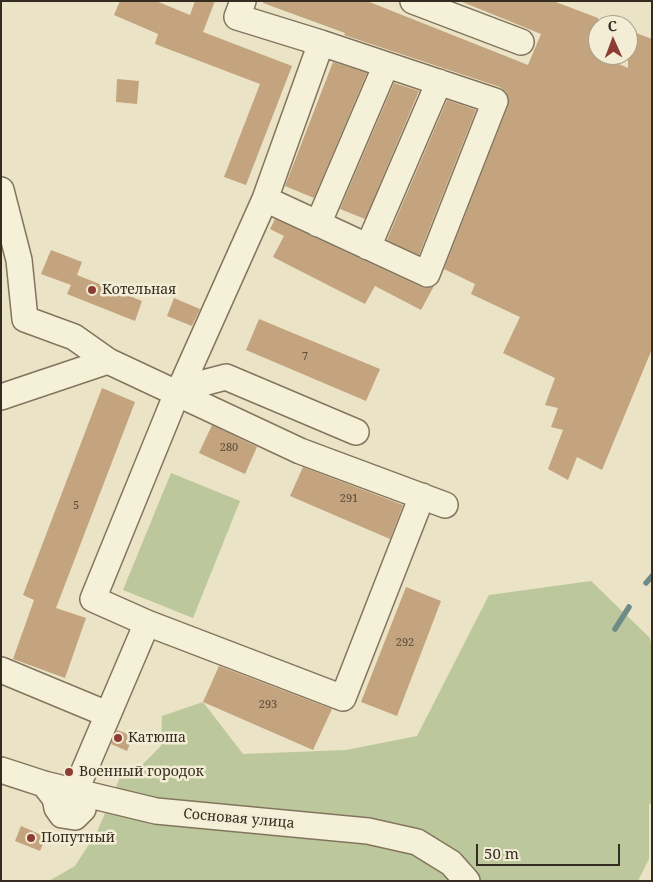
<!DOCTYPE html>
<meta charset="utf-8">
<style>
body{margin:0}
#map{position:relative;width:653px;height:882px;overflow:hidden;background:#eae3c6;font-family:"Noto Serif",serif}
canvas{display:block}
.frame{position:absolute;inset:0;border:2px solid #342c20;pointer-events:none}
.north{position:absolute;left:588px;top:15px;width:50px;height:50px;box-sizing:border-box;background:#f2edd4;border:1px solid #a6a08c;border-radius:50%;rotate:358deg;font-size:14px;font-weight:700;line-height:20px;text-align:center;color:#342c20}
.north::after{content:'';display:block;margin:auto;width:18px;height:22px;background:#8c3d33;clip-path:polygon(50% 0,100% 100%,50% 72%,0 100%)}
.scale{position:absolute;left:476px;top:844px;width:144px;height:22px;box-sizing:border-box;border:2px solid #342c20;border-top:0;padding-left:6px;font-size:15px;line-height:18px;white-space:nowrap;color:#342c20;-webkit-text-stroke:4px #f2edd4;paint-order:stroke}
</style>
<div id="map">
<canvas width="653" height="882"></canvas>
<div class="frame"></div>
<div class="north">С</div>
<div class="scale">50 m</div>
</div>
<script>
const c = document.querySelector('canvas').getContext('2d');
c.lineJoin = 'round';
function fillPath(path, color) { c.fillStyle = color; c.fill(path, 'evenodd'); }
const shape = rows => new Path2D(rows.map(r => 'M' + r).join(''));
function stroke(path, color, width, dash) { c.strokeStyle = color; c.lineWidth = width; c.lineCap = dash ? 'butt' : 'round'; c.setLineDash(dash || []); c.stroke(path); }
function label(font, color, halo, rows, align = 'center') {
  c.font = font + ' "Noto Serif",serif'; c.lineWidth = 5; c.setLineDash([]); c.textBaseline = 'middle'; c.strokeStyle = halo; c.fillStyle = color; for (const [text, x, y, turn = 0] of rows) {
    c.save(); c.translate(x, y); c.rotate((+turn || 0) * Math.PI / 180); c.textAlign = isNaN(turn) ? turn : align; if (halo) c.strokeText(text, 0, 0); c.fillText(text, 0, 0); c.restore();
  }
}
fillPath(shape([
 [171,473,240,501,193,618,123,590],
 [591,581,650,638,652,654,652,803,649,804,649,859,638,881,49,881,75,866,97,832,121,775,140,767,161,746,162,716,203,702,243,754,346,750,417,736,489,595]
]), '#bcc79b');
stroke(shape([
 [646,583,652,576],
 [615,629,629,607]
]), '#6e8b87', 5.5);
fillPath(shape([
 [120,1,156,1,190,15,195,1,215,1,203,32,292,66,246,185,224,177,260,84,155,44,158,34,114,15],
 [264,1,367,1,528,65,541,34,460,1,553,1,598,18,598,55,628,68,628,30,652,39,652,349,602,470,577,457,568,480,548,469,563,430,551,427,558,408,545,405,555,378,503,353,520,317,471,294,475,284,444,269,508,106,509,99,506,92,500,87,344,35,345,33,263,3],
 [333,62,367,73,314,198,285,186],
 [117,79,139,81,137,104,116,102],
 [394,83,419,91,365,219,340,209],
 [447,100,476,110,419,255,387,240],
 [275,219,421,287,428,288,434,286,421,310,375,286,365,304,273,257,284,236,270,229],
 [51,250,82,262,77,275,142,301,135,321,67,294,71,285,41,274],
 [174,298,200,309,192,326,167,316],
 [259,319,380,369,366,401,246,350],
 [102,388,135,402,56,608,86,618,65,678,13,659,34,600,23,595],
 [212,425,257,447,245,474,199,453],
 [303,467,403,505,390,539,290,496],
 [406,587,441,601,397,716,361,702],
 [219,666,332,709,313,750,203,702],
 [117,730,133,736,127,751,111,744],
 [21,826,46,837,40,851,15,841]
]), '#c4a37f');
const minor = shape([
 [243,1,237,17,321,43],
 [413,1,521,42],
 [1,190,19,260,25,319,74,337,108,361],
 [318,224,386,65],
 [368,247,439,82],
 [180,389,226,377,356,432],
 [1,397,108,361,300,451,445,505],
 [147,623,343,698,422,496],
 [1,670,107,714],
 [1,770,44,784,156,811,368,831,417,842,451,863,467,881],
 [44,784,55,798,57,808,62,815,75,817,83,809,83,798,75,792],
 [75,792,147,623,93,599,177,393,180,389,265,199,321,43,495,101,427,274,265,199]
]);
stroke(minor, '#83755d', 28);
stroke(minor, '#f5f0d8', 25);
for (const [x, y, r, color] of [
 [92,290,5,"#8c3d33"],
 [118,738,5,"#8c3d33"],
 [69,772,5,"#8c3d33"],
 [31,838,5,"#8c3d33"]
]) { const dot = new Path2D(); dot.arc(x, y, r, 0, 2 * Math.PI); c.fillStyle = color; c.fill(dot); stroke(dot, '#f2edd4', 2); }
label('11px', '#584a38', null, [
 ["7",305,357],
 ["280",229,448],
 ["291",349,499],
 ["5",76,506],
 ["292",405,643],
 ["293",268,705]
]);
label('14px', '#342c20', '#f2edd4', [
 ["Котельная",102,290],
 ["Катюша",128,738],
 ["Военный городок",79,772],
 ["Попутный",41,838]
], 'left');
label('14px', '#342c20', '#f2edd4', [
 ["Сосновая улица",239,819,5]
]);
</script>
